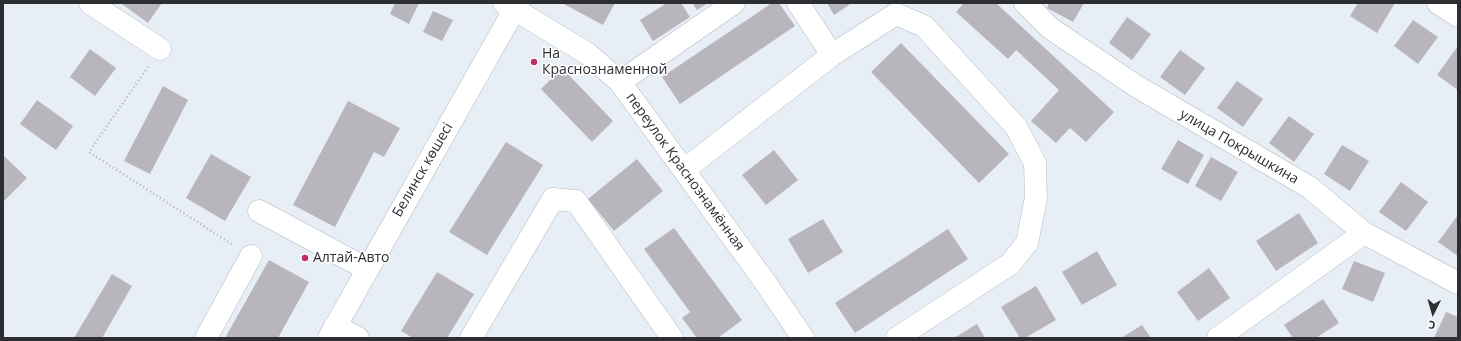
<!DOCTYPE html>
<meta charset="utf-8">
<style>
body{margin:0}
#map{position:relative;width:1461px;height:341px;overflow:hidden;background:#e8eef6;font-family:"Open Sans",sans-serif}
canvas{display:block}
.frame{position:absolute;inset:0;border:4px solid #2c2e31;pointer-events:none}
.north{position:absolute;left:1413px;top:293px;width:40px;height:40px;-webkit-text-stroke:3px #fff;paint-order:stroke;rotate:185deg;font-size:11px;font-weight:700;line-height:16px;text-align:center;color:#2c2e31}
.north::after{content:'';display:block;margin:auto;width:14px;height:18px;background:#2c2e31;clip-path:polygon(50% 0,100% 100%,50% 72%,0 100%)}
</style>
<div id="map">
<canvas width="1461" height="341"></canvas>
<div class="frame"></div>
<div class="north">С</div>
</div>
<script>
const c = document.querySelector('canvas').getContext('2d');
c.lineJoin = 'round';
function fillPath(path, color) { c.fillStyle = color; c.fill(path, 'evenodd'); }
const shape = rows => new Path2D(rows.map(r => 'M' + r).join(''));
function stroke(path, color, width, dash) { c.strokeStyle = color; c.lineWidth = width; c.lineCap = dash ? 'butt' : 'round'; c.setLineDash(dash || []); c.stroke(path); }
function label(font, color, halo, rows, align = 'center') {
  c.font = font + ' "Open Sans",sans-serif'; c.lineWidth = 3; c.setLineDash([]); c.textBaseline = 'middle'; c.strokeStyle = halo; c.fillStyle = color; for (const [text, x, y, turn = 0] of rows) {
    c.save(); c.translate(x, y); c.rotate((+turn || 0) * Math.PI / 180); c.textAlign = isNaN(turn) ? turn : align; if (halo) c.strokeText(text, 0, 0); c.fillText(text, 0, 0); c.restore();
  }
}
fillPath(shape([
 [123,3,162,3,148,23,122,4],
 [395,3,419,3,409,24,390,14],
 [562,3,615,3,603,25],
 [667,3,681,3,690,17,653,41,640,20],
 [692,3,708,3,697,10],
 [772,3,779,3,795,26,680,104,662,77],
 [827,3,852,3,834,15],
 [964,3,996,3,1114,112,1086,142,1070,128,1056,143,1031,121,1059,90,1016,50,1008,59,956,12],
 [1049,3,1084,3,1073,22,1047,8],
 [1358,3,1395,3,1377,33,1350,16],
 [433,11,453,20,442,41,423,32],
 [1127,17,1151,34,1132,60,1109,43],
 [1413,20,1438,37,1418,64,1394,46],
 [901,43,1009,154,979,183,871,72],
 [1458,46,1458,90,1437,75],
 [90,49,116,68,95,96,70,77],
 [1180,50,1205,68,1185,95,1160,77],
 [562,68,613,121,592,142,541,89],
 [1237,81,1263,99,1243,127,1217,108],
 [163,86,188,100,150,174,124,161],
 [37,100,73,126,56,150,20,124],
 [348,101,400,128,384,157,374,152,335,227,293,205],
 [1289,116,1314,134,1294,162,1269,143],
 [1178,140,1204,155,1188,184,1161,169],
 [506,142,543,165,487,255,449,232],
 [1342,145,1369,161,1350,191,1324,174],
 [774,150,798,180,766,205,742,175],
 [211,154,251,177,225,221,186,198],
 [3,155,27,178,3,202],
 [1211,157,1238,172,1221,201,1195,186],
 [637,159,663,191,614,231,588,199],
 [1401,182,1428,202,1406,231,1379,212],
 [1299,213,1318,243,1276,271,1256,241],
 [1458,215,1458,256,1438,242],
 [823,219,843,252,808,273,788,239],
 [674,228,742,320,718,338,697,338,682,318,690,312,644,249],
 [948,229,968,259,855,333,835,303],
 [1097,251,1117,285,1082,305,1062,272],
 [269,260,309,282,278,338,225,338],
 [1354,261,1385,273,1373,302,1342,289],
 [1209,268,1230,298,1198,321,1177,292],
 [437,272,474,294,447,338,413,338,401,331],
 [112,274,132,286,102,338,74,338],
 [1036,286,1056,320,1025,338,1020,338,1001,307],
 [1323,299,1339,323,1316,338,1293,338,1284,325],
 [1446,312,1458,317,1458,338,1434,338],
 [977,324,985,338,954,338],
 [1142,325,1151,338,1121,338]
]), '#b9b5bd');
const minor = shape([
 [90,3,160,49],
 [504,3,588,54,620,82,765,282,803,338],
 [798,3,832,55,896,14,924,26,1016,127,1035,163,1036,198,1027,243,1010,264,897,338],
 [1025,3,1050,28,1136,86,1309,187,1364,233,1458,283],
 [1438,3,1458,16],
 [620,82,734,3],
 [684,170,832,55],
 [259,211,367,269],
 [335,326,358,338],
 [206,338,251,256],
 [471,338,553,199,576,201,672,338],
 [1218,338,1364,233]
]);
const major = shape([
 [329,338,518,3]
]);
stroke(minor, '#b2b9c0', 23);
stroke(major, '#b2b9c0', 23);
stroke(shape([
 [148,67,89,152,233,245]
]), '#aeb3b9', 2.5, [1, 3]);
stroke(minor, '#fff', 22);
stroke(major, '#fff', 22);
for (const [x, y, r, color] of [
 [534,62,4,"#c0325e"],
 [305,258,4,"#c0325e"]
]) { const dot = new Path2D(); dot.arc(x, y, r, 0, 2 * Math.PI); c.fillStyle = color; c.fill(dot); stroke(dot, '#fff', 1.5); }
label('14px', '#2c2e31', '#fff', [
 ["На",542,54],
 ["Краснознаменной",542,70],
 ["Алтай-Авто",313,258]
], 'left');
label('14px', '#2c2e31', '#fff', [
 ["улица Покрышкина",1239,147,30],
 ["Белинск көшесі",423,170,-60],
 ["переулок Краснознамённая",685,172,54]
]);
</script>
